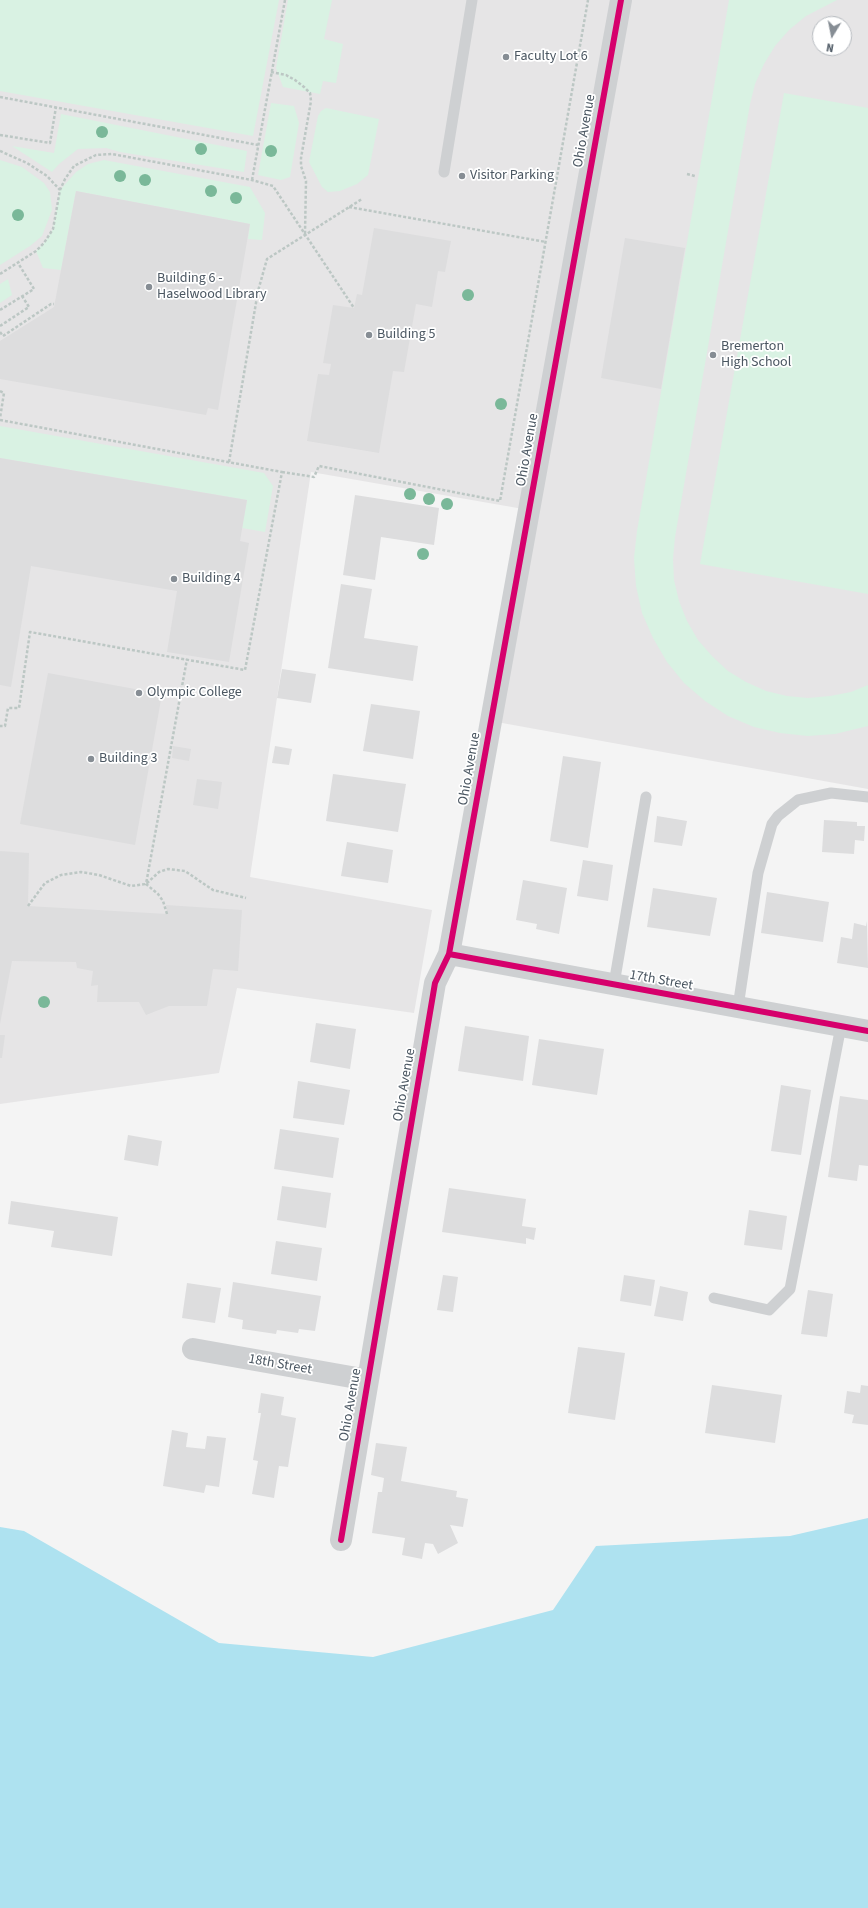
<!DOCTYPE html>
<style>
body{margin:0}
#map{position:relative;width:868px;height:1908px;overflow:hidden;background:#f4f4f4;font-family:"Source Sans 3",sans-serif}
canvas{display:block}
.north{position:absolute;left:812px;top:16px;width:40px;height:40px;box-sizing:border-box;background:#fff;border:1px solid #b7bbc0;border-radius:50%;rotate:190deg;font-size:11px;font-weight:700;line-height:16px;text-align:center;color:#4a5661}
.north::after{content:'';display:block;margin:auto;width:14px;height:18px;background:#868d94;clip-path:polygon(50% 0,100% 100%,50% 72%,0 100%)}
</style>
<div id="map">
<canvas width="868" height="1908"></canvas>
<div class="north">N</div>
</div>
<script>
const c = document.querySelector('canvas').getContext('2d');
c.lineJoin = 'round';
function fillPath(path, color) { c.fillStyle = color; c.fill(path, 'evenodd'); }
const shape = rows => new Path2D(rows.map(r => 'M' + r).join(''));
function stroke(path, color, width, dash) { c.strokeStyle = color; c.lineWidth = width; c.lineCap = dash ? 'butt' : 'round'; c.setLineDash(dash || []); c.stroke(path); }
function label(font, color, halo, rows, align = 'center') {
  c.font = font + ' "Source Sans 3",sans-serif'; c.lineWidth = 3.5; c.setLineDash([]); c.textBaseline = 'middle'; c.strokeStyle = halo; c.fillStyle = color; for (const [text, x, y, turn = 0] of rows) {
    c.save(); c.translate(x, y); c.rotate((+turn || 0) * Math.PI / 180); c.textAlign = isNaN(turn) ? turn : align; if (halo) c.strokeText(text, 0, 0); c.fillText(text, 0, 0); c.restore();
  }
}
fillPath(shape([
 [0,0,868,0,868,789,491,721,529,510,311,472,250,877,432,910,414,1013,237,988,219,1073,0,1104],
 [820,24,844,24,844,48,820,48]
]), '#e6e5e6');
fillPath(shape([
 [0,0,279,0,253,136,0,91],
 [288,0,332,0,324,39,343,44,336,83,323,81,320,94,283,87,276,68],
 [729,0,837,0,806,16,789,30,775,46,764,64,755,84,750,104,675,537,673,559,674,580,679,601,687,621,698,640,712,656,728,671,746,682,766,691,787,696,808,698,830,696,851,692,868,685,868,726,835,734,808,736,780,733,754,727,728,716,705,701,684,683,667,662,653,638,642,613,636,586,634,558,637,531],
 [784,93,868,108,868,594,700,564],
 [271,103,294,106,299,123,290,177,281,180,258,175],
 [326,108,379,119,368,175,357,184,340,191,328,192,322,187,309,162,318,116,321,111],
 [61,114,247,151,244,172,120,152,106,148,78,149,59,164,52,172,12,146,54,153],
 [0,160,22,167,44,183,50,192,52,210,42,236,30,246,0,265],
 [104,160,250,187,265,213,262,240,248,239,250,224,76,191,61,270,43,268,36,251,44,243,53,229,60,190,76,172,88,164],
 [8,279,12,295,0,303,0,284],
 [0,426,264,473,273,486,265,532,242,528,247,500,0,458]
]), '#d9f2e3');
fillPath(shape([
 [868,1518,868,1908,0,1908,0,1527,24,1531,219,1643,373,1657,553,1610,596,1546,790,1536]
]), '#aee2f0');
fillPath(shape([
 [76,191,250,224,218,410,208,408,206,415,0,379,0,341,54,307],
 [374,228,451,241,445,272,438,271,432,307,416,304,404,372,393,371,379,453,307,441,318,374,329,375,331,364,323,363,333,305,354,308,357,294,362,295],
 [625,238,685,248,661,389,601,378],
 [0,458,247,500,240,541,249,543,229,662,167,652,177,591,31,566,11,687,0,685],
 [355,495,439,508,434,545,381,537,375,580,343,575],
 [341,584,372,589,364,638,418,646,413,681,328,668],
 [282,669,316,674,311,703,277,698],
 [48,673,162,694,135,845,20,824],
 [371,704,420,711,413,759,363,751],
 [173,746,191,749,189,761,172,758],
 [275,746,292,749,289,765,272,763],
 [563,756,601,762,588,848,550,841],
 [333,774,406,784,398,832,326,821],
 [197,779,222,782,218,809,193,805],
 [657,816,687,821,682,846,654,842],
 [824,820,857,822,857,826,865,826,864,841,855,840,854,854,822,852],
 [347,842,393,850,388,883,341,876],
 [0,851,29,853,28,906,167,914,166,905,242,910,238,971,213,969,207,1006,169,1006,146,1015,139,1002,97,1002,98,985,91,986,93,971,77,968,76,962,12,961,0,1024],
 [583,860,613,865,608,901,577,896],
 [523,880,567,888,559,934,536,929,537,924,516,920],
 [653,888,717,898,710,936,647,927],
 [767,892,829,902,823,942,761,933],
 [867,921,868,968,837,963,841,937,852,939,854,923,866,926],
 [316,1023,356,1029,350,1069,310,1062],
 [465,1026,529,1036,523,1081,458,1071],
 [0,1035,5,1035,2,1058,0,1058],
 [539,1039,604,1049,597,1095,532,1085],
 [298,1081,350,1090,344,1125,293,1118],
 [781,1085,811,1090,801,1155,771,1151],
 [840,1096,868,1100,868,1166,859,1165,857,1181,828,1177],
 [280,1129,339,1138,333,1178,274,1169],
 [128,1135,162,1141,158,1166,124,1160],
 [282,1186,331,1193,326,1228,277,1220],
 [449,1188,526,1199,522,1226,536,1228,534,1240,526,1238,526,1244,442,1232],
 [11,1201,118,1217,112,1256,51,1247,54,1231,8,1224],
 [749,1210,787,1216,782,1250,744,1245],
 [276,1241,322,1248,317,1281,271,1274],
 [443,1275,458,1277,453,1312,437,1310],
 [624,1275,655,1280,651,1306,620,1301],
 [233,1282,321,1296,315,1331,299,1329,298,1333,277,1330,276,1334,242,1329,243,1320,228,1317],
 [187,1283,221,1288,215,1323,182,1318],
 [660,1286,688,1292,683,1321,654,1316],
 [808,1290,833,1294,827,1337,801,1334],
 [578,1347,625,1353,615,1420,568,1413],
 [712,1385,782,1395,775,1443,705,1433],
 [861,1385,868,1386,868,1425,852,1423,854,1415,844,1413,847,1391,860,1393],
 [261,1393,284,1397,281,1415,296,1418,288,1467,279,1466,274,1498,252,1494,258,1461,253,1460,261,1413,258,1413],
 [172,1430,188,1433,186,1447,205,1449,207,1436,226,1438,219,1487,206,1485,204,1493,163,1486],
 [376,1443,407,1447,401,1481,457,1491,456,1497,468,1499,463,1527,450,1525,458,1543,438,1554,433,1544,425,1543,422,1559,402,1555,405,1538,372,1533,378,1492,382,1492,384,1478,371,1475]
]), '#ddddde');
stroke(shape([
 [271,72,286,75,295,80,304,87,310,93,311,101,301,158,301,166,306,181,305,234],
 [0,97,258,145],
 [0,135,50,143,56,107],
 [0,151,27,163,47,176,60,190],
 [687,174,695,176],
 [252,180,285,0],
 [349,207,546,242],
 [0,274,36,251,44,243,53,229,60,190,65,179,74,166,96,155,112,154,252,180,273,186,354,308],
 [0,310,34,289,18,263],
 [0,326,29,307,22,296],
 [0,332,3,336,51,304,54,304],
 [0,391,4,393,0,418],
 [0,420,282,472,245,670,30,632,19,708,8,708,5,726,0,726],
 [229,462,258,291,267,259,362,199],
 [282,472,314,477,319,466,500,501,588,0],
 [28,906,45,883,61,875,81,872,99,875,131,886,146,884,159,872,168,869,185,871,213,890,246,898],
 [167,914,163,901,158,894,146,884,187,659]
]), '#bcc7c4', 2.5, [3, 2]);
stroke(shape([
 [444,172,472,0],
 [614,984,646,797],
 [738,1007,758,873,772,824,778,816,798,800,831,793,868,797],
 [714,1298,769,1310,790,1289,841,1026]
]), '#ced0d2', 11);
stroke(shape([
 [449,954,868,1031],
 [193,1349,368,1380],
 [341,1540,435,983,449,954,621,0]
]), '#ced0d2', 22);
stroke(shape([
 [449,954,868,1031],
 [341,1540,435,983,449,954,621,0]
]), '#d6006c', 6);
c.fillStyle = '#7ab899';
for (const [x, y] of [
 [102,132],
 [201,149],
 [271,151],
 [120,176],
 [145,180],
 [211,191],
 [236,198],
 [18,215],
 [468,295],
 [501,404],
 [410,494],
 [429,499],
 [447,504],
 [423,554],
 [44,1002]
]) { c.beginPath(); c.arc(x, y, 6, 0, 2 * Math.PI); c.fill(); }
for (const [x, y, r, color] of [
 [506,57,4,"#868d94"],
 [462,176,4,"#868d94"],
 [149,287,4,"#868d94"],
 [369,335,4,"#868d94"],
 [713,355,4,"#868d94"],
 [174,579,4,"#868d94"],
 [139,693,4,"#868d94"],
 [91,759,4,"#868d94"]
]) { const dot = new Path2D(); dot.arc(x, y, r, 0, 2 * Math.PI); c.fillStyle = color; c.fill(dot); stroke(dot, '#fff', 1.5); }
label('14px', '#4a5661', '#fff', [
 ["Faculty Lot 6",514,57],
 ["Visitor Parking",470,176],
 ["Building 6 -",157,279],
 ["Haselwood Library",157,295],
 ["Building 5",377,335],
 ["Bremerton",721,347],
 ["High School",721,363],
 ["Building 4",182,579],
 ["Olympic College",147,693],
 ["Building 3",99,759]
], 'left');
label('14px', '#4a5661', '#fff', [
 ["Ohio Avenue",585,131,-80],
 ["Ohio Avenue",528,450,-80],
 ["Ohio Avenue",470,769,-80],
 ["17th Street",661,981,10],
 ["Ohio Avenue",405,1085,-80],
 ["18th Street",280,1365,10],
 ["Ohio Avenue",351,1405,-80]
]);
</script>
